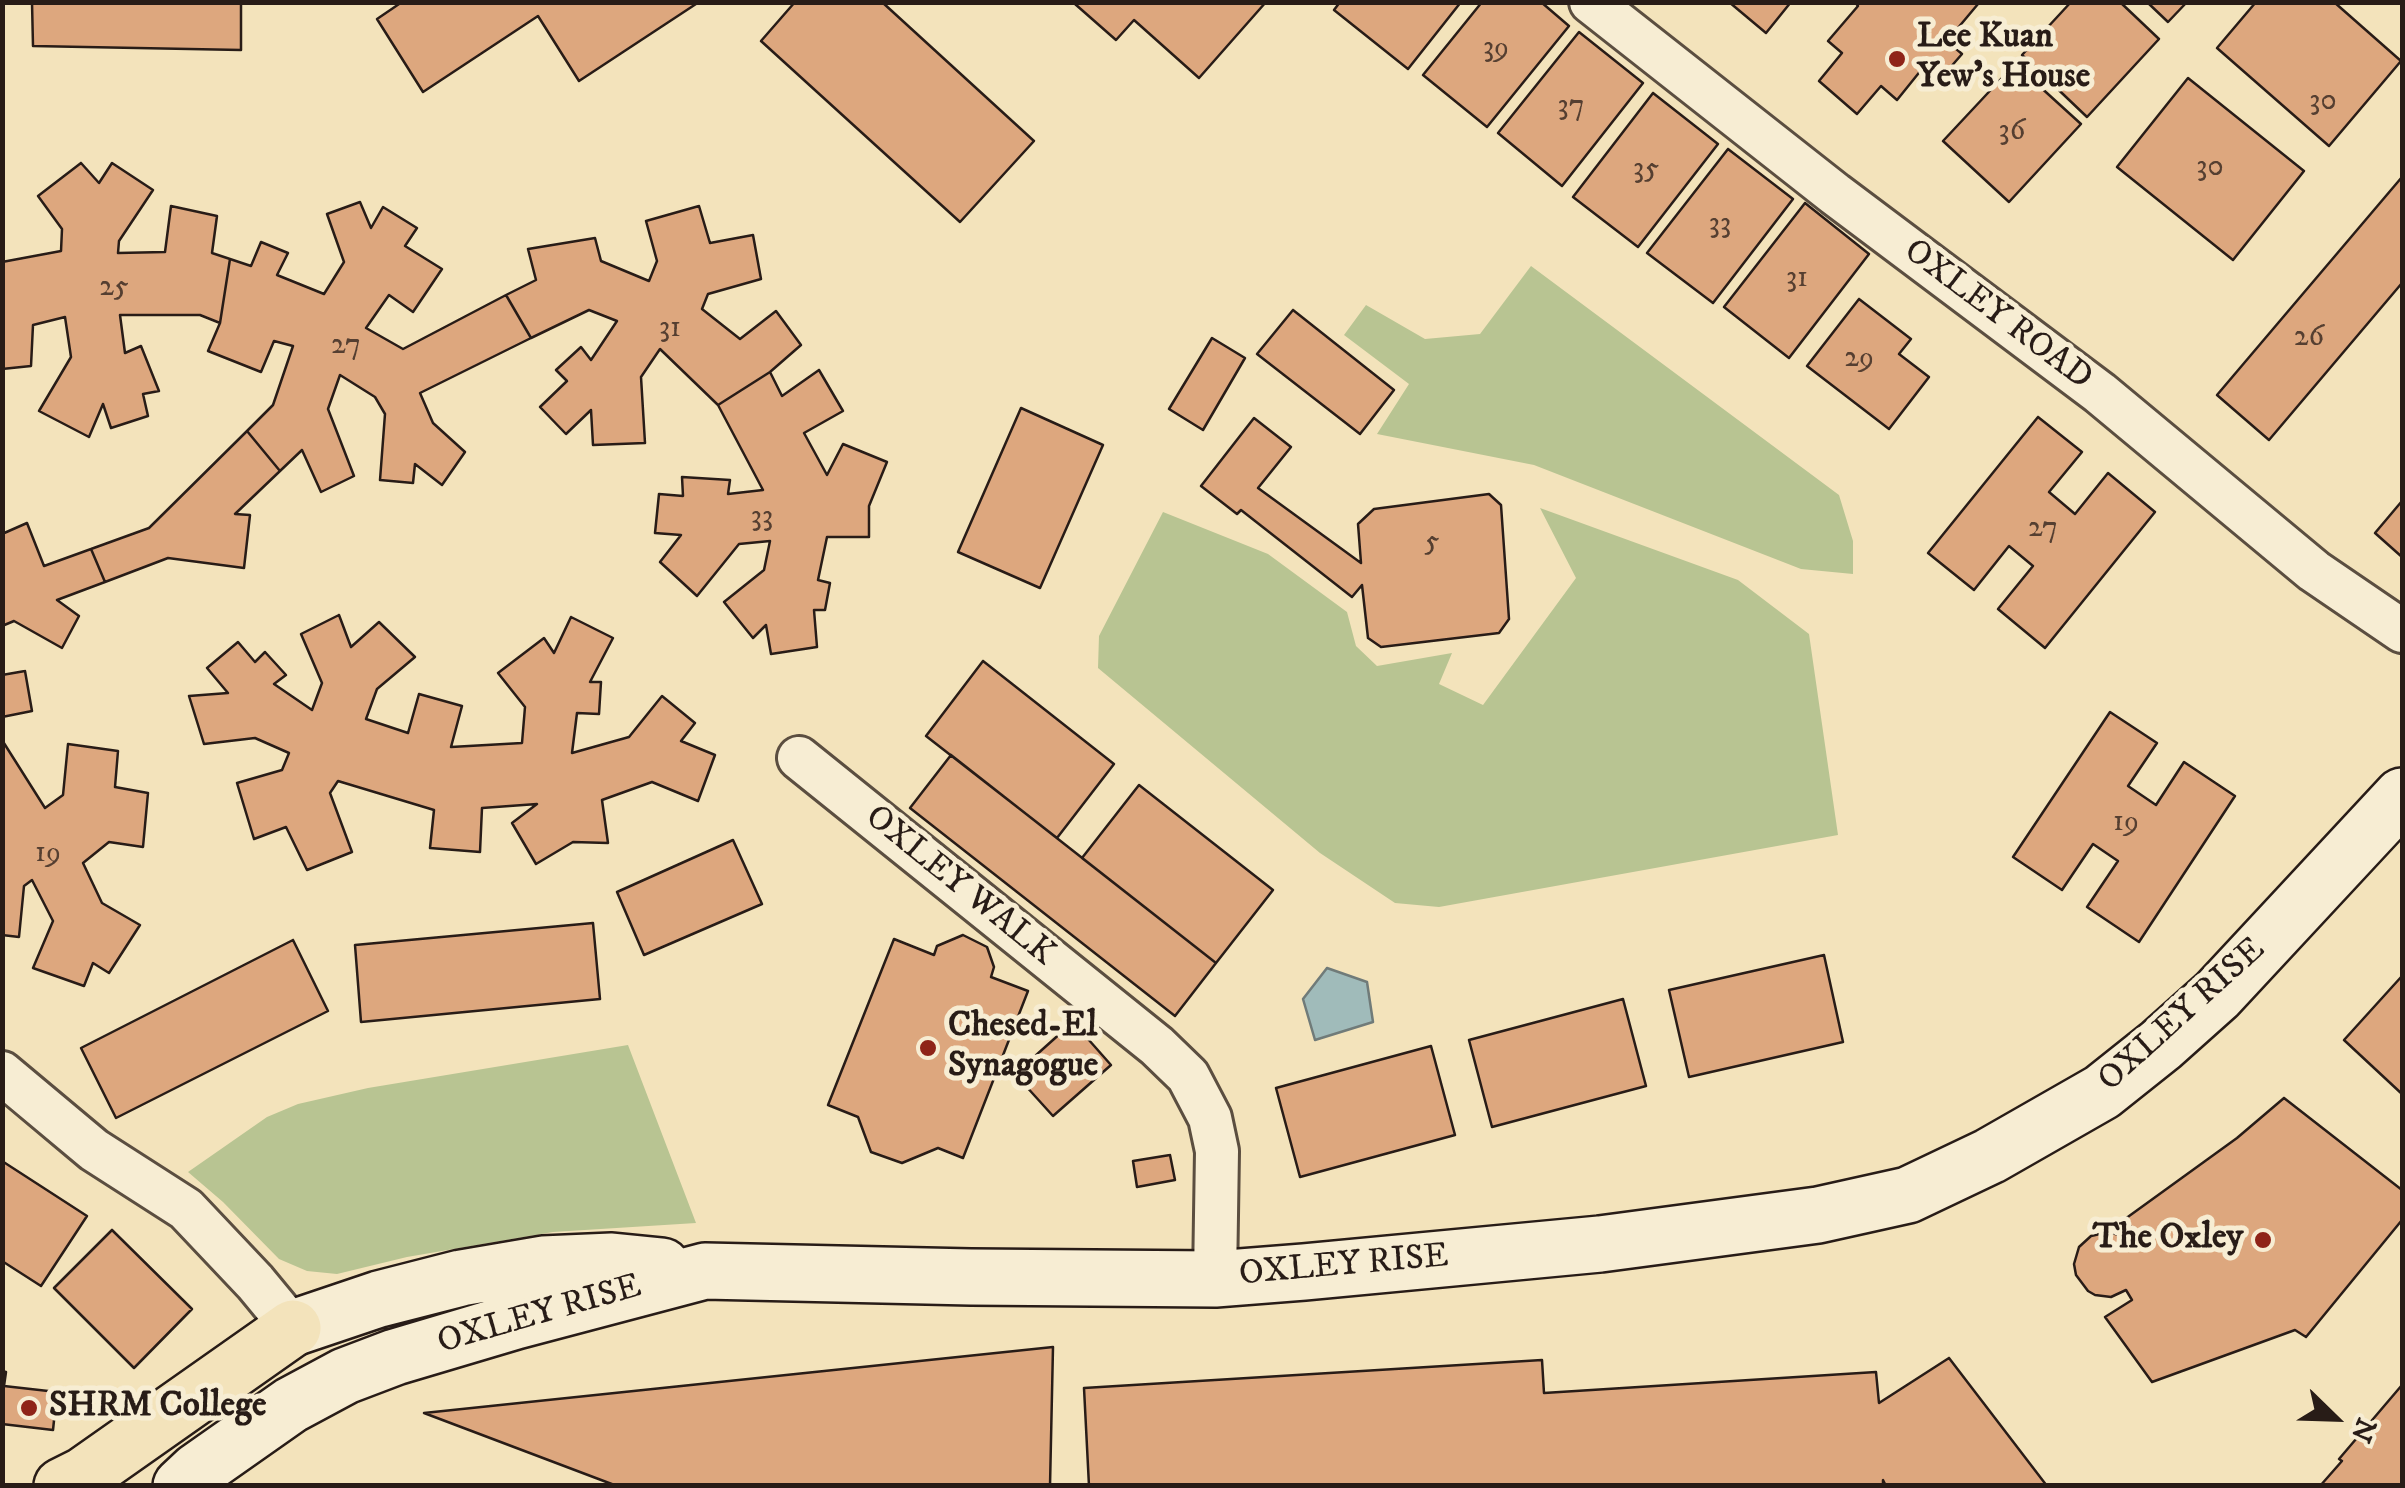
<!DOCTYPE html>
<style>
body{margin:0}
#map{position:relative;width:2405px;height:1488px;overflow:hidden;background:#f3e3bb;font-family:"IM FELL DW Pica",serif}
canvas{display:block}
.frame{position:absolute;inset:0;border:5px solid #281c17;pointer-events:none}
.north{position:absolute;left:2285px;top:1368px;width:100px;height:100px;-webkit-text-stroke:8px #f7edd3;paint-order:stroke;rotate:113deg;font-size:28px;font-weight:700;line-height:40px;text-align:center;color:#281c17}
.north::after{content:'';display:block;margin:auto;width:35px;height:45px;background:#281c17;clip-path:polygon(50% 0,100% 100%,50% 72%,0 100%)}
</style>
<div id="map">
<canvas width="2405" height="1488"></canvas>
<div class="frame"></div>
<div class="north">N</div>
</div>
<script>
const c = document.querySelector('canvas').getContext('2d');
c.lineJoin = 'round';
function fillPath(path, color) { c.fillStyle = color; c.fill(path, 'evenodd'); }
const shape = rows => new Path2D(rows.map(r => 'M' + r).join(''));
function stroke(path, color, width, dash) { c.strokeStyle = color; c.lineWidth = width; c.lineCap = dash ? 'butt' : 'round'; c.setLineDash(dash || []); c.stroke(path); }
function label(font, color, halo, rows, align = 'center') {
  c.font = font + ' "IM FELL DW Pica",serif'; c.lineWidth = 10; c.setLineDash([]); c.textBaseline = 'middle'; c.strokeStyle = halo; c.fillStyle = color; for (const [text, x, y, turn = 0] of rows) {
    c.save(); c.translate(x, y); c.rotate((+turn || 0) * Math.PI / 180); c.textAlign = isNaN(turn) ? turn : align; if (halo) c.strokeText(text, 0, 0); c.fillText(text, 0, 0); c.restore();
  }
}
fillPath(shape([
 [1531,266,1839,495,1853,541,1853,574,1801,569,1534,465,1377,434,1409,384,1344,335,1366,305,1425,339,1480,334],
 [1540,508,1738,580,1809,634,1838,835,1439,907,1395,903,1320,853,1098,668,1099,636,1163,512,1268,554,1347,612,1356,646,1377,666,1452,653,1439,684,1483,705,1576,578],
 [628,1045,696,1223,553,1232,407,1257,337,1274,307,1271,279,1259,223,1202,188,1172,267,1117,298,1104,368,1088]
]), '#b8c492');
const water = shape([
 [1327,968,1367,982,1373,1022,1315,1040,1303,999,1327,968]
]);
fillPath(water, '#a0bbba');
stroke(water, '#707b79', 2.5);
const building = shape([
 [32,2,241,2,241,50,33,46,32,2],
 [402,2,699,2,579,81,538,16,423,92,377,19,402,2],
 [795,2,882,2,1034,141,960,222,761,41,795,2],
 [1077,2,1266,2,1199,78,1134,20,1116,40,1075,4,1077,2],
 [1340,2,1461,2,1408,69,1334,10,1340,2],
 [1482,2,1541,2,1569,26,1487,127,1423,75,1482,2],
 [1729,2,1791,2,1766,33,1729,2],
 [1855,2,1975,2,1978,4,1947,41,1962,54,1942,77,1926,64,1897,100,1881,86,1857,114,1819,81,1842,53,1828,41,1858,6,1855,2],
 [2071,2,2120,2,2159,39,2087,117,2022,55,2071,2],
 [2147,2,2187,2,2168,22,2147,2],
 [2256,2,2334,2,2401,61,2329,146,2217,48,2256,2],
 [1579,32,1643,83,1562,186,1498,133,1579,32],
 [2015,64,2081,124,2009,202,1943,141,2015,64],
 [2188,78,2304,171,2233,260,2117,167,2188,78],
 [1653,93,1718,144,1638,247,1573,197,1653,93],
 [1728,149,1793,199,1713,303,1647,253,1728,149],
 [81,163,99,183,112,163,153,190,119,241,118,253,165,252,171,206,217,216,212,253,230,259,220,323,200,315,120,315,125,353,141,346,159,391,143,394,148,416,111,428,103,404,89,437,39,411,71,357,65,317,33,325,31,366,2,369,2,262,61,251,62,229,38,196,81,163],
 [2402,177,2402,283,2269,440,2217,395,2402,177],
 [360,202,371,228,383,207,417,228,405,246,442,269,413,312,389,295,366,328,403,349,506,295,531,338,420,393,433,423,465,452,442,485,415,464,413,483,380,480,385,414,375,397,340,375,328,409,354,476,321,492,302,450,280,471,247,431,273,405,293,346,274,341,261,372,208,351,220,323,230,259,251,266,261,242,288,253,277,275,324,294,344,262,327,214,360,202],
 [1805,203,1869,254,1789,358,1724,307,1805,203],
 [699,206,710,243,753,235,761,279,708,294,702,309,740,339,776,311,801,345,770,372,718,405,660,349,641,377,645,443,593,445,591,410,566,434,540,407,567,381,556,370,581,347,591,360,617,321,589,310,531,338,506,295,536,280,528,249,595,238,601,261,649,281,657,261,646,221,699,206],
 [1859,299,1911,339,1899,354,1929,377,1889,429,1807,366,1859,299],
 [1293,310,1394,390,1360,434,1257,354,1293,310],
 [1212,338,1245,358,1203,430,1169,409,1212,338],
 [819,370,843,411,804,433,827,475,843,444,887,462,869,506,869,537,827,537,818,580,830,583,825,610,814,610,817,647,771,654,766,625,753,638,724,602,764,570,770,541,739,544,697,596,660,562,681,535,655,533,659,494,683,496,682,477,730,480,728,494,763,490,718,405,770,372,782,396,819,370],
 [1021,408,1103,445,1040,588,958,552,1021,408],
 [2038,417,2082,452,2049,492,2075,514,2108,473,2155,512,2045,648,1998,609,2033,566,2009,546,1974,590,1928,553,2038,417],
 [1254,418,1291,447,1258,488,1361,563,1358,524,1374,509,1489,494,1501,505,1509,619,1499,633,1381,647,1368,638,1362,585,1352,597,1241,510,1237,514,1201,486,1254,418],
 [247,431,280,471,235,514,250,515,244,568,168,558,105,582,91,549,149,528,247,431],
 [2402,501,2402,557,2375,533,2402,501],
 [27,523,44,566,91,549,105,582,57,600,79,616,62,648,14,621,2,626,2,534,27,523],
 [339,615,351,647,379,622,415,657,377,689,366,719,408,733,419,694,462,706,451,747,522,743,525,707,498,673,544,638,554,653,571,617,613,638,590,682,601,682,599,714,577,713,572,753,629,737,662,696,695,723,681,741,715,755,698,801,652,782,602,800,608,843,573,842,536,864,512,823,537,804,482,808,480,852,430,848,434,810,338,781,330,793,352,852,307,870,286,827,254,839,237,783,282,770,289,753,255,738,204,744,189,696,228,693,207,668,238,642,255,662,265,652,286,675,274,684,312,710,322,683,301,634,339,615],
 [983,661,1114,764,1057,838,926,736,983,661],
 [25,671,32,711,2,717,2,675,25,671],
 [2110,712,2157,743,2128,786,2156,805,2184,762,2235,796,2139,942,2087,907,2118,861,2093,844,2062,890,2013,857,2110,712],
 [2,740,45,808,63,795,68,744,118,751,115,787,148,793,143,847,109,842,83,863,102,903,140,925,109,973,93,963,84,986,33,968,53,921,32,880,24,886,19,937,2,935,2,740],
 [951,755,1216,963,1175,1016,910,808,951,755],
 [1139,785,1273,890,1216,963,1082,858,1139,785],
 [733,840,762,904,644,955,617,892,733,840],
 [593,923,600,999,361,1022,355,945,593,923],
 [963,935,987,947,994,967,991,977,1028,991,963,1158,938,1148,902,1163,871,1152,858,1117,828,1105,894,939,934,955,937,946,963,935],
 [293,940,328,1011,116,1118,81,1048,293,940],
 [1824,955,1843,1042,1689,1077,1669,990,1824,955],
 [2402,976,2402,1094,2344,1040,2402,976],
 [1623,999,1646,1086,1492,1127,1469,1040,1623,999],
 [1073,1022,1111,1065,1053,1116,1015,1074,1073,1022],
 [1431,1046,1455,1135,1300,1177,1276,1088,1431,1046],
 [2284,1098,2402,1190,2402,1220,2306,1337,2295,1330,2152,1382,2105,1317,2132,1300,2126,1290,2111,1297,2095,1295,2088,1291,2076,1275,2074,1264,2079,1247,2091,1236,2109,1232,2122,1236,2134,1247,2143,1243,2125,1219,2237,1138,2284,1098],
 [1170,1155,1175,1180,1137,1187,1133,1161,1170,1155],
 [2,1161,87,1216,41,1286,2,1261,2,1161],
 [112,1230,192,1309,134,1368,54,1288,112,1230],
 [1053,1347,1050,1486,617,1486,424,1413,1053,1347],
 [1949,1358,2047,1486,1886,1486,1883,1480,1883,1486,1089,1486,1084,1388,1542,1360,1544,1393,1876,1372,1879,1403,1949,1358],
 [2,1371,6,1372,4,1386,57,1392,53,1430,2,1424,2,1371],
 [2402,1385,2402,1486,2320,1486,2342,1461,2339,1459,2402,1385]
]);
fillPath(building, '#dda77e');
stroke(building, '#281c17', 2.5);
const street = shape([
 [1591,2,1835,194,2100,393,2314,571,2402,631],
 [799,758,1157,1046,1188,1076,1210,1118,1217,1151,1215,1279],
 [2,1073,94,1150,186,1209,255,1282,293,1328]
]);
const secondary = shape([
 [293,1328,379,1299,461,1278,543,1264,612,1261,662,1266],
 [181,1486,197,1471,291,1405,345,1376,395,1357,516,1321,705,1271,971,1277,1215,1279,1304,1272,1600,1244,1818,1215,1908,1195,1990,1156,2102,1092,2161,1045,2217,995,2402,796]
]);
const primary = shape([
 [62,1486,84,1475,293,1328]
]);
stroke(street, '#5b4e40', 48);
stroke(secondary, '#281c17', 60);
stroke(primary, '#281c17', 60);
stroke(street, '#f7edd3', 42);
stroke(secondary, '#f7edd3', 55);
stroke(primary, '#f3e3bb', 55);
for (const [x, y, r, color] of [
 [1897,59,10,"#8f2418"],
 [928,1048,10,"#8f2418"],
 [2263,1240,10,"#8f2418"],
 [29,1408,10,"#8f2418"]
]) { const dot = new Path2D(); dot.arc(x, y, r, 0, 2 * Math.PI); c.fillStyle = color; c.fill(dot); stroke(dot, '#f7edd3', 4); }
label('30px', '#553f31', null, [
 ["39",1496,50],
 ["30",2323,103],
 ["37",1571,108],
 ["36",2012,133],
 ["30",2210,169],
 ["35",1646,171],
 ["33",1720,226],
 ["31",1797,280],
 ["25",114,289],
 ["31",670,330],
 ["26",2309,339],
 ["27",346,347],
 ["29",1859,360],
 ["33",762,519],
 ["27",2043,530],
 ["5",1432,544],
 ["19",2126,824],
 ["19",48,855]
]);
label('bold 35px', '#281c17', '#f7edd3', [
 ["Lee Kuan",1917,39],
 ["Yew's House",1917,79],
 ["Chesed-El",948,1028],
 ["Synagogue",948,1068],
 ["The Oxley",2243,1240,"right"],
 ["SHRM College",49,1408]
], 'left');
label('35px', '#281c17', '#f7edd3', [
 ["OXLEY ROAD",1997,316,37],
 ["OXLEY WALK",959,887,39],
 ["OXLEY RISE",2183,1016,-42],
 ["OXLEY RISE",1344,1267,-5],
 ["OXLEY RISE",540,1316,-16]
]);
</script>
